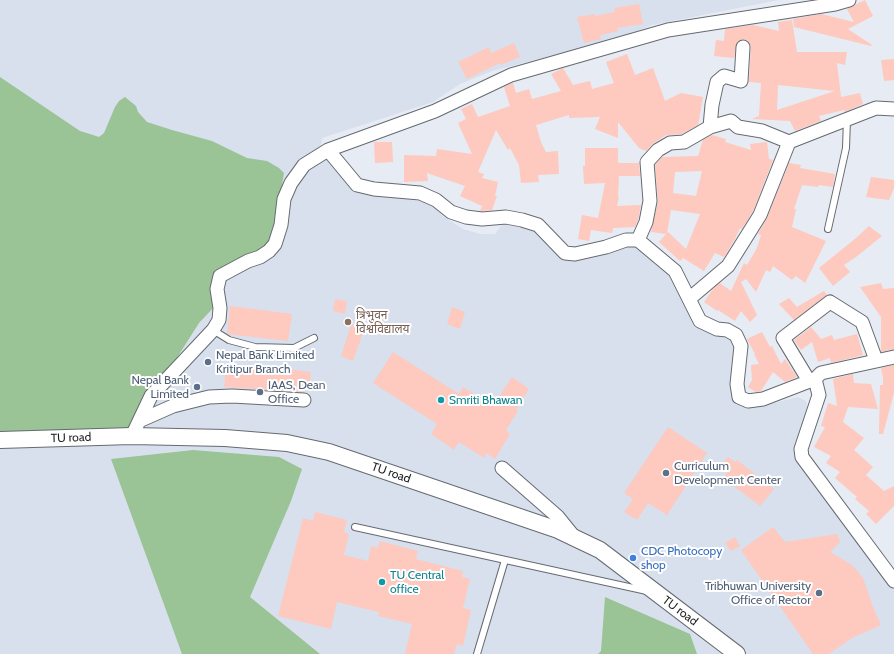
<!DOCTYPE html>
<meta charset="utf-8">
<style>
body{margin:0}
canvas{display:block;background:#e7ebf3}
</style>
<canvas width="894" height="654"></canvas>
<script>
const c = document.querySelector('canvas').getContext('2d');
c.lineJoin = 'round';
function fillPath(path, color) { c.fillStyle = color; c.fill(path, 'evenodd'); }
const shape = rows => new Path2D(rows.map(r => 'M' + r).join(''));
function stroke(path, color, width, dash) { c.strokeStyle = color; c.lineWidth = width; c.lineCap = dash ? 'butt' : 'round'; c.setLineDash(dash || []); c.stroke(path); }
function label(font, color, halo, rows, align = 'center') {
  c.font = font + ' Cabin,"Noto Sans Devanagari",sans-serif'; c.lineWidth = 4; c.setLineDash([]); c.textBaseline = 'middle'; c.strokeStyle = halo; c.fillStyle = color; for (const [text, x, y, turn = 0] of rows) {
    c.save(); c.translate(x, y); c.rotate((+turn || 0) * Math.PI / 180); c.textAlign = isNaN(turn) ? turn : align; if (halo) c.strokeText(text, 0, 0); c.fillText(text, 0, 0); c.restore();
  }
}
fillPath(shape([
 [0,0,779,0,652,25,617,39,492,71,460,84,433,102,322,138,320,151,325,159,355,181,386,196,425,202,432,206,443,216,463,229,480,234,495,234,501,226,511,221,523,221,562,251,634,244,664,261,699,327,726,335,733,339,736,345,737,401,742,407,755,408,798,397,806,401,808,409,797,447,894,590,894,654,0,654]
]), '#d8e0ee');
fillPath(shape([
 [0,77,80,131,93,135,99,137,104,133,115,107,119,101,125,97,136,106,138,112,147,122,172,130,212,141,247,158,267,161,279,168,284,173,272,245,230,268,216,305,199,323,166,375,136,433,0,435],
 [193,450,279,457,302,469,291,501,250,597,320,654,182,654,111,459],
 [605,597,690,634,697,654,598,654,601,651]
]), '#9ac396');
fillPath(shape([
 [865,0,873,16,848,29,872,45,871,46,794,27,793,19,821,14,854,22,847,9],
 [639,4,643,24,617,28,618,31,600,35,601,39,584,43,577,17,595,14,595,16,615,12,614,8],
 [792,20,797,52,847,52,845,65,837,63,841,97,860,93,863,104,845,112,844,110,819,116,821,121,795,131,790,121,752,119,759,116,761,83,749,82,751,47,748,41,743,39,737,42,734,58,714,56,716,40,724,41,725,29,753,25,779,31,778,22],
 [778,85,835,91,777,110],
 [514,43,520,57,501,65,500,63,467,79,458,62,489,47,491,53],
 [627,54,635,75,653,68,665,101,681,93,703,97,698,125,682,134,666,135,654,143,646,151,639,148,618,122,618,138,595,129,600,117,569,118,569,115,536,125,541,142,546,152,558,151,559,174,538,175,539,182,521,183,519,165,510,148,508,150,496,130,478,172,484,174,482,178,498,182,495,196,497,196,492,210,480,211,482,206,460,196,465,186,427,173,428,181,404,182,404,155,436,156,437,149,472,154,458,123,466,119,461,109,472,104,478,117,510,106,504,87,513,83,516,93,529,89,532,99,561,91,551,74,563,68,573,85,590,81,592,89,614,83,606,62],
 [894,59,894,80,884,81,881,60],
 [712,135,726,139,725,142,751,150,750,144,767,142,769,159,773,160,753,211,742,229,740,228,735,239,724,257,715,253,704,271,683,258,680,261,659,242,666,234,651,232,658,202,655,165,662,157,698,156,703,140],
 [702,171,696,196,673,193,675,172],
 [671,210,700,214,686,249,668,232,667,233],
 [374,142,392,142,393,162,375,163],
 [585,148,618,148,618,163,639,163,640,176,619,176,618,197,619,197,617,206,641,205,638,220,635,227,613,228,612,233,591,230,589,241,578,239,582,215,598,218,605,183,584,184,583,166,585,166],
 [789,163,801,165,800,168,835,174,833,187,819,185,818,187,802,185,794,209,796,209,792,227,826,241,805,283,796,276,792,280,773,266,770,272,766,270,756,292,746,279,741,282,757,315,750,322,741,311,735,321,718,310,717,311,704,302,713,289,720,283,731,291,744,263,747,265,757,248,761,235,758,234,767,218],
 [871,177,894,180,894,188,889,200,866,197],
 [869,226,882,236,856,257,844,265,850,272,833,286,819,268,856,238],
 [881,283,883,289,894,288,894,349,881,352,881,317,860,287],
 [824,291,827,295,794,320,779,304,789,298,797,307],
 [335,299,347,301,345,314,333,311],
 [230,306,292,314,288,341,227,334],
 [452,307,465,312,460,329,447,324],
 [351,325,364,330,353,361,341,356],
 [811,327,821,339,832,335,834,340,857,334,863,355,831,363,830,358,818,362,812,342,801,350,794,340],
 [762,332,770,347,772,346,781,364,785,359,797,377,785,382,773,372,761,391,756,392,748,387,752,380,751,365,759,364,754,354,755,354,747,339],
 [393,352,459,394,463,387,493,406,512,377,529,389,516,410,518,411,506,430,510,434,495,459,486,453,484,458,459,442,454,450,431,434,437,424,373,383],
 [894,365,894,393,883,434,879,434,880,385,883,385,883,378,881,368],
 [226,366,288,371,288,369,311,372,309,389,304,388,303,392,224,387],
 [853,374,854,383,871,384,878,409,848,407,843,422,864,438,854,450,873,467,866,475,884,491,894,486,894,506,876,524,866,514,869,511,855,499,857,497,835,478,840,472,826,463,831,456,814,447,825,427,821,426,828,403,837,406,833,379],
 [668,427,707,453,667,515,648,503,637,520,624,512,633,499,624,493],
 [728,457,735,462,737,460,774,489,760,506,723,478,728,471,721,466],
 [315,512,347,520,344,532,349,534,344,555,368,561,371,546,378,548,380,541,418,551,416,559,463,571,462,577,470,579,463,608,471,610,463,646,457,644,454,654,405,654,412,624,378,616,379,612,337,602,331,629,278,616,303,518,313,521],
 [773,527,785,542,837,534,840,542,830,552,852,565,863,578,873,607,881,625,852,638,829,654,813,654,741,550],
 [735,537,740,546,731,551,725,543]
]), '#fec9be');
const service = shape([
 [828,229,846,148,847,119],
 [213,330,229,340,255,347,294,348,314,338],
 [355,527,647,591],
 [477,654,505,560]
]);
const minor = shape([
 [710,127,712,105,717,82,724,76,741,81,743,47],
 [638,240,646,222,650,201,647,162,658,150,670,143,684,142,710,127,731,121,738,127,762,131,789,142],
 [689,299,728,266,760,215,789,142,876,108,894,109],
 [894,357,821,373,815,379,819,395,801,449,802,457,894,581],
 [815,379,763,399,748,401,739,397,737,384,741,346,736,335,727,330,717,329,700,321,675,271,638,240,626,240,606,247,575,254,565,253,538,225,522,220,506,217,482,219,466,217,451,212,436,200,420,193,374,189,357,185,328,150,435,111,511,75,668,30,835,4,849,0],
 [809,381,783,338,830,302,862,322,876,360],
 [139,421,173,406,209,397,232,396,304,400],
 [132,436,151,396,213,330,219,320,220,308,217,289,220,276,248,261,260,257,269,251,275,244,281,225,284,199,291,183,304,165,328,150],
 [502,468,558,517,575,538]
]);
const tertiary = shape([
 [0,440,132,436,225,438,287,443,329,452,558,530,600,550,737,654]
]);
stroke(service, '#666a70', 8);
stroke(minor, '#666a70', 15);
stroke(tertiary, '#666a70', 18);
stroke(service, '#fff', 6);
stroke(minor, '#fff', 13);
stroke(tertiary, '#fff', 16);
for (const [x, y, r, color] of [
 [348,322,4,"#8d6e63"],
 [208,362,4,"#5c6f8a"],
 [197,387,4,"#5c6f8a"],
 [260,392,4,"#5c6f8a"],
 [441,400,4,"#0f9aa8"],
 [666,473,4,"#5c6f8a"],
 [633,558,4,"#3f7fe0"],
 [382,582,4,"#0f9aa8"],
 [819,593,4,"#5c6f8a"]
]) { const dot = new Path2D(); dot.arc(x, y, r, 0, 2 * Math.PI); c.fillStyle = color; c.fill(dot); stroke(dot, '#fff', 1.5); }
label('12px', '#785e54', '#fff', [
 ["त्रिभुवन",356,315],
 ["विश्वविद्यालय",356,329]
], 'left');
label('12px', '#4e5e75', '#fff', [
 ["Nepal Bank Limited",216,355],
 ["Kritipur Branch",216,369],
 ["Nepal Bank",189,380,"right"],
 ["Limited",189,394,"right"],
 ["IAAS, Dean",268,385],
 ["Office",268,399],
 ["Curriculum",674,466],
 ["Development Center",674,480],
 ["Tribhuwan University",811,586,"right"],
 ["Office of Rector",811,600,"right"]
], 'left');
label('12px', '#0d838f', '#fff', [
 ["Smriti Bhawan",449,400],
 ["TU Central",390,575],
 ["office",390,589]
], 'left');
label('12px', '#1c1d20', '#fff', [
 ["TU road",71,438,-2],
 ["TU road",391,473,19],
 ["TU road",680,611,37]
]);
label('12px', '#366cbe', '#fff', [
 ["CDC Photocopy",641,551],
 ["shop",641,565]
], 'left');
</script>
